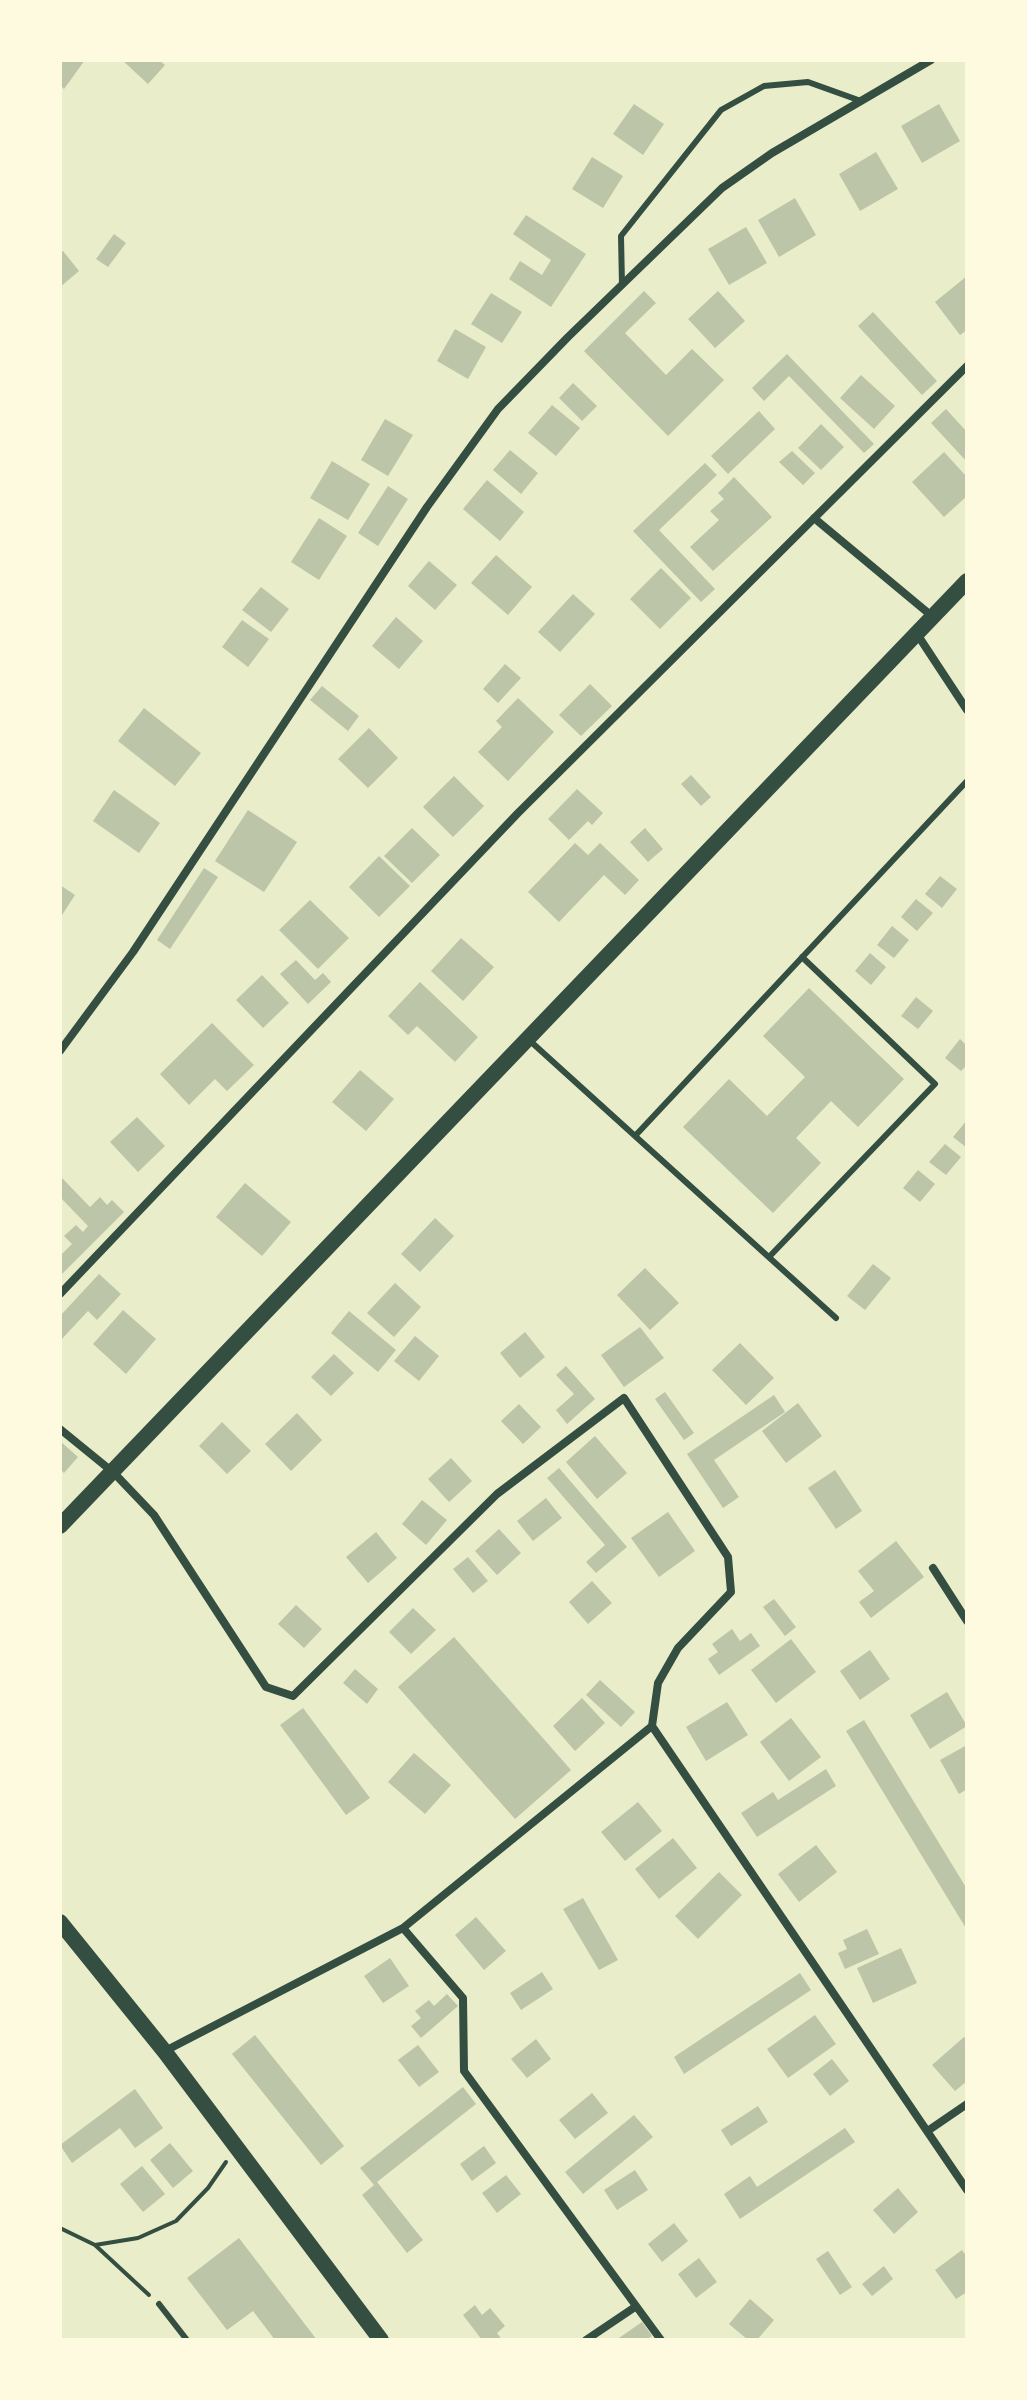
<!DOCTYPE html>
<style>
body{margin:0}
#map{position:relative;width:1027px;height:2400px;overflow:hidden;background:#e9edc9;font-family:"Golos Text",sans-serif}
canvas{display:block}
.frame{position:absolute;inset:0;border:62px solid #fefae0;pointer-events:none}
</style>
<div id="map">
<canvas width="1027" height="2400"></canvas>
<div class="frame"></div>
</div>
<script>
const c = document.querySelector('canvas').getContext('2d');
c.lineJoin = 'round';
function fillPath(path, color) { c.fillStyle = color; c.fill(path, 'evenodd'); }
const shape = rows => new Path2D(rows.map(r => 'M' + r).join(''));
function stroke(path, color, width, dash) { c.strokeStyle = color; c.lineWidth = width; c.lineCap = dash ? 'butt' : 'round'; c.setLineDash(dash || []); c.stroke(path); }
fillPath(shape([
 [60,60,85,60,64,89,60,85],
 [122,60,159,60,165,65,148,84],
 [634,104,664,124,643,155,613,134],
 [939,104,960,141,922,163,901,126],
 [876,152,898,189,860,211,839,174],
 [592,157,623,176,603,208,572,189],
 [795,198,816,235,779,257,758,220],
 [526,215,586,254,551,307,509,279,520,261,542,275,551,260,513,234],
 [746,227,767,263,729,285,708,249],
 [114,234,126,243,108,267,96,259],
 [63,251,79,271,60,287,60,253],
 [967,276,967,330,960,335,935,302],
 [644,291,656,303,625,333,666,375,692,349,724,380,668,436,584,351],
 [718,291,745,321,715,348,688,319],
 [491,293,522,312,502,343,471,324],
 [873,312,937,381,922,395,858,326],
 [455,329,486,347,468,379,437,361],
 [787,354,874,444,864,453,789,376,764,401,752,388],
 [861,375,895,406,874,429,840,398],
 [573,383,597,406,582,421,559,398],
 [552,405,580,428,556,456,528,433],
 [946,409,967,432,967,462,931,423],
 [759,411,775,429,728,474,711,456],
 [385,419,413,435,388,476,361,460],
 [821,424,844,447,821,470,798,448],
 [510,450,538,473,521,494,493,470],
 [792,451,815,473,803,485,779,462],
 [944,452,967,477,967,496,944,517,912,482],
 [332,461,370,484,348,520,310,498],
 [705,463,717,475,659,530,715,589,701,602,633,531],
 [734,477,772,517,713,571,690,547,719,520,710,511,724,499,718,493],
 [487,480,524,512,500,541,463,509],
 [388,486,408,499,378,546,358,533],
 [319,518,347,536,319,580,291,562],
 [496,555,532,587,508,615,471,583],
 [429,561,457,585,435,610,408,586],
 [661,568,691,598,660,629,630,599],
 [261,587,289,609,271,632,242,610],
 [573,594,595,614,560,652,538,632],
 [396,617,423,641,399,669,372,646],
 [242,620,269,639,248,667,222,647],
 [505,664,521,678,498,703,483,689],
 [590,684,612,706,581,736,559,715],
 [322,686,359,716,348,731,310,700],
 [518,698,554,732,508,781,478,752,502,727,496,721],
 [144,708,201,753,175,786,118,741],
 [369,728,398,758,368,788,338,759],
 [691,775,711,797,701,806,681,784],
 [454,776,484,806,453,837,423,807],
 [577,789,603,813,592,825,588,821,569,840,548,819],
 [114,790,160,823,139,853,93,821],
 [248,810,297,842,264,892,215,861],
 [412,828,440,855,412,883,384,856],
 [645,828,663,849,648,862,630,842],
 [575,843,588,855,600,843,639,880,625,895,604,875,559,922,528,892],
 [379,856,410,886,379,917,349,887],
 [204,868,218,877,170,949,157,940],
 [940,876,957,889,942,908,925,894],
 [60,885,75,895,62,915,60,914],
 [916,899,933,913,917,931,901,917],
 [310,900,349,938,318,969,279,930],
 [892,926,909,940,894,958,877,945],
 [461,938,494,967,463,1001,431,971],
 [870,953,886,967,871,985,855,971],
 [296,960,315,980,323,973,331,982,308,1004,280,974],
 [262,975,289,1003,263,1028,236,1000],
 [420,982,478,1037,455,1062,417,1026,408,1035,388,1016],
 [809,988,904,1079,858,1127,831,1101,796,1138,821,1163,773,1213,683,1127,729,1079,767,1116,805,1077,763,1036],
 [916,997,933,1011,918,1029,901,1016],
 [212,1023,254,1065,227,1091,215,1079,189,1105,160,1074],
 [960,1039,967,1046,967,1065,961,1071,945,1058],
 [360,1070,394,1099,366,1131,332,1102],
 [137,1117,165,1146,138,1172,110,1142],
 [967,1120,967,1148,953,1137],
 [945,1144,961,1157,946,1175,929,1162],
 [918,1170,935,1184,920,1202,903,1188],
 [62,1178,90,1207,100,1197,107,1205,112,1200,124,1212,60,1276,60,1256,72,1244,64,1236,76,1225,83,1232,88,1226,60,1197],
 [245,1183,291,1222,262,1256,216,1217],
 [435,1218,454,1236,420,1272,401,1254],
 [873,1264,891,1278,865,1310,847,1296],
 [645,1268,679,1303,650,1330,617,1295],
 [99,1274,121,1294,97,1320,88,1311,60,1341,60,1316],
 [395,1283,421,1307,394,1337,367,1313],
 [123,1310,156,1339,126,1374,93,1344],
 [349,1311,396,1350,378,1372,331,1333],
 [640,1327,664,1358,624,1387,601,1355],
 [525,1332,545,1357,520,1378,500,1353],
 [415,1336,439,1356,419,1381,394,1361],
 [740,1343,774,1378,746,1405,712,1370],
 [334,1354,354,1373,331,1396,311,1377],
 [566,1366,595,1399,567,1424,556,1410,574,1394,556,1375],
 [665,1392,694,1433,684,1440,655,1399],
 [774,1395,785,1412,714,1460,739,1497,723,1508,687,1454],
 [798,1403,822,1436,786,1463,762,1431],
 [519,1404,541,1427,523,1444,501,1421],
 [297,1413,322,1440,291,1471,265,1444],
 [222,1422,251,1451,227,1474,199,1446],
 [595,1436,627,1473,597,1499,566,1462],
 [60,1441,78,1457,64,1473,60,1469],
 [451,1458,472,1481,449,1502,428,1479],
 [559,1468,627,1547,596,1573,586,1562,605,1545,547,1478],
 [835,1470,862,1511,836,1529,808,1488],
 [546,1498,562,1518,533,1541,517,1521],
 [422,1500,447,1520,426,1545,402,1524],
 [668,1512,695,1551,659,1577,631,1538],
 [499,1529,521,1553,497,1575,475,1551],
 [376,1532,397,1558,368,1583,346,1557],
 [896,1541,924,1577,871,1618,859,1602,874,1591,858,1571],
 [468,1557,488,1581,473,1593,453,1569],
 [592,1581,612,1603,588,1624,569,1602],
 [774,1599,796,1627,785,1636,763,1607],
 [296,1605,322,1629,304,1648,278,1624],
 [413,1608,436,1630,411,1654,389,1632],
 [732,1629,740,1641,751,1633,760,1646,719,1675,708,1659,718,1652,712,1644],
 [454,1637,571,1770,515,1819,398,1687],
 [791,1639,816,1672,776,1703,751,1670],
 [870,1650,890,1679,860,1700,840,1671],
 [355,1669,378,1689,367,1704,343,1683],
 [600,1680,635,1712,621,1727,586,1695],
 [947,1692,967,1726,930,1749,910,1715],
 [582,1698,605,1723,575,1751,553,1726],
 [727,1702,748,1735,706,1761,686,1727],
 [303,1708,370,1798,346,1815,280,1725],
 [791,1718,821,1757,789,1781,760,1742],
 [864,1720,967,1889,967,1930,846,1731],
 [967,1745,967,1789,959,1794,940,1760],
 [414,1753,451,1785,425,1814,388,1782],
 [826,1769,836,1786,757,1837,741,1813,773,1792,778,1800],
 [638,1802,662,1831,625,1861,601,1832],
 [673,1838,697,1868,659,1899,635,1869],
 [816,1845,837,1872,799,1902,778,1874],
 [719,1872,742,1895,698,1939,675,1916],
 [583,1898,618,1960,599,1970,563,1909],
 [476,1917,506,1951,484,1970,455,1935],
 [867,1929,879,1954,845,1969,838,1953,847,1949,843,1940],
 [901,1948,917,1983,873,2003,857,1968],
 [390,1958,409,1986,383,2003,364,1976],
 [542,1972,553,1989,521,2010,510,1993],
 [800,1973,811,1990,684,2074,674,2057],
 [447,1994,458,2006,421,2038,411,2026,421,2018,415,2011,429,2000,434,2006],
 [815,2015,836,2044,788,2078,767,2049],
 [255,2035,344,2146,321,2165,232,2054],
 [964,2037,967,2040,967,2081,955,2091,932,2065],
 [536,2039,551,2059,527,2078,511,2059],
 [418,2045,439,2072,419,2087,398,2060],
 [832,2059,849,2081,830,2096,813,2074],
 [463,2087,476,2104,377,2182,423,2240,407,2253,362,2195,374,2185,360,2168],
 [135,2089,163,2128,135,2148,120,2128,72,2163,60,2145],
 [592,2093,608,2113,575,2139,559,2120],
 [758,2106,768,2122,731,2146,721,2130],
 [634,2115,653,2137,583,2194,565,2172],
 [845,2128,855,2142,740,2219,724,2194,750,2176,757,2187],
 [170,2143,193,2171,173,2188,150,2160],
 [484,2146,496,2163,472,2181,460,2164],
 [142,2166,165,2194,143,2212,120,2184],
 [635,2170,648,2190,617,2210,604,2190],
 [506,2175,521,2194,497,2213,482,2193],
 [898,2188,918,2212,894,2234,873,2210],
 [674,2223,688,2241,662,2262,648,2244],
 [239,2238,317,2340,275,2340,253,2311,227,2330,187,2278],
 [962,2250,967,2257,967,2292,956,2299,935,2270],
 [828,2251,852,2287,840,2295,816,2259],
 [699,2258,717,2282,696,2298,678,2274],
 [884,2266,893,2279,872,2296,862,2284],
 [750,2299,774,2320,757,2340,748,2340,729,2324],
 [475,2305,482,2315,490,2308,505,2326,497,2333,502,2340,482,2340,463,2315],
 [642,2322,652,2336,646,2340,616,2340]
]), '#bcc5a7');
stroke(shape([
 [60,2228,95,2245,138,2238,176,2221,208,2188,226,2162],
 [95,2245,149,2295]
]), '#344e41', 4);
stroke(shape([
 [622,285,621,236,721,110,764,86,808,82,861,101],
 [529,1040,836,1318],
 [635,1136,967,781],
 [769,1257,935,1084,802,957],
 [159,2304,187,2340]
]), '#344e41', 6);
stroke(shape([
 [814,518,933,617],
 [917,634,967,710],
 [60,1051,133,952,427,507,498,409,568,337,722,188,772,153,931,60],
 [60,1294,518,813,967,366],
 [60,1429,114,1473,154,1515,266,1687,293,1696,497,1494,624,1398,728,1557,731,1592,678,1648,658,1683,652,1726,403,1928,165,2051],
 [933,1568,967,1621],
 [652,1726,967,2190],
 [403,1928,463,1998,464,2071,661,2340],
 [929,2130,967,2104],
 [586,2340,635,2307]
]), '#344e41', 8);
stroke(shape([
 [60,1526,967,581],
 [60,1922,165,2052,381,2340]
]), '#344e41', 16);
</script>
